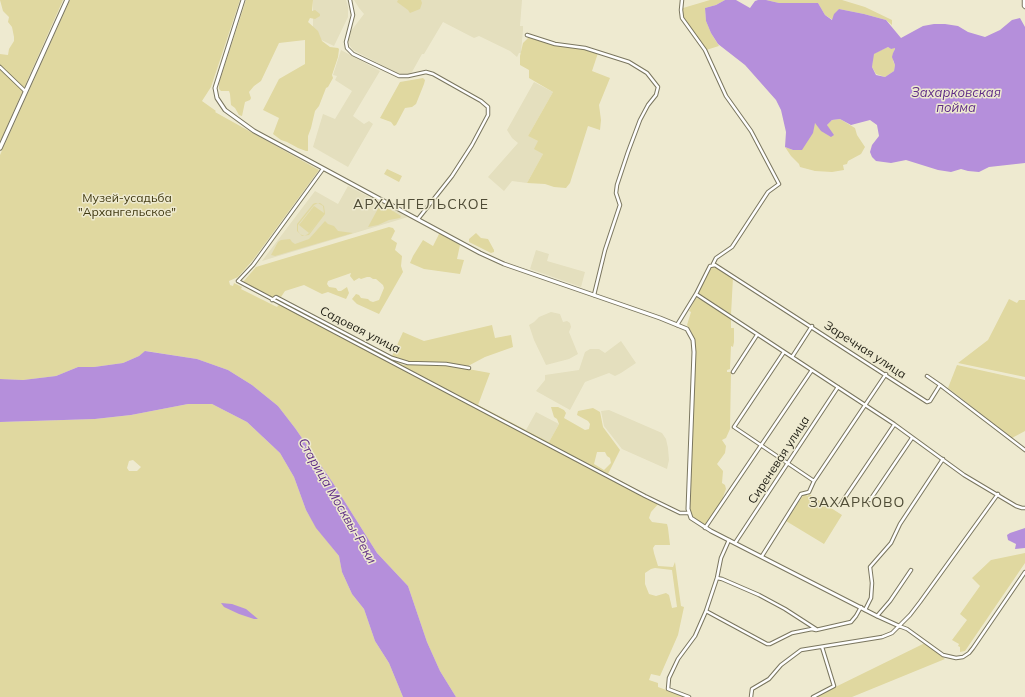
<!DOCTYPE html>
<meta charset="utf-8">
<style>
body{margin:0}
canvas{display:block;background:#eeead0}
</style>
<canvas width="1025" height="697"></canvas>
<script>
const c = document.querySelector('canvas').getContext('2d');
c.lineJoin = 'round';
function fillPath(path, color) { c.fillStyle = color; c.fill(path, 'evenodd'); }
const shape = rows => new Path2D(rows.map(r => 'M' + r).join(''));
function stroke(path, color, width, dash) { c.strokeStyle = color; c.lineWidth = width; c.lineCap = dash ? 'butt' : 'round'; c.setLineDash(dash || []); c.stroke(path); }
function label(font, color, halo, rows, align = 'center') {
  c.font = font + ' Mulish,sans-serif'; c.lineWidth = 3; c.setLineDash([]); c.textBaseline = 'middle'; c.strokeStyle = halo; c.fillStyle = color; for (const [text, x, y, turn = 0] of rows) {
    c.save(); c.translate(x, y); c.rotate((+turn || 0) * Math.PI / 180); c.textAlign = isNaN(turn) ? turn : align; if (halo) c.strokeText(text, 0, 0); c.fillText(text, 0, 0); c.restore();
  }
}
fillPath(shape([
 [313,0,346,0,348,7,348,17,334,46,313,36],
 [354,0,522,0,520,26,523,26,523,30,521,53,519,53,517,57,510,51,479,36,474,38,443,22,424,54,422,54,412,72,407,75,397,73,353,50,350,46,348,38,351,31,364,14,359,8],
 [341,50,380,71,353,116,364,124,369,121,373,124,348,167,313,147,323,114,335,119,352,91,335,80,337,76,333,75],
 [534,82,553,92,528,136,538,141,543,154,527,183,512,181,504,191,488,177,518,143,512,138,507,130],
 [348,186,408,217,262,261,315,191,338,204],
 [536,250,549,254,547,261,585,272,581,287,530,269],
 [551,312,560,314,563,322,567,321,570,323,571,327,569,332,578,354,569,359,546,365,534,340,529,325,534,322,539,317],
 [621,341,636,363,621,373,615,376,609,373,585,382,570,410,536,391,545,380,545,375,579,370,585,352,590,349,599,349,605,353],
 [609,410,662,433,666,439,668,448,669,460,667,469,622,449,604,426,601,411],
 [536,412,559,424,549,442,526,430]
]), '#e4dfbe');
fillPath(shape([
 [0,0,63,0,0,142,0,54,8,55,9,49,14,41,14,37,12,27,8,22,9,17,3,11],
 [70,0,240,0,211,87,202,101,216,111,215,112,319,170,253,260,238,277,229,281,230,285,233,286,234,283,242,287,241,289,277,307,282,301,403,365,446,365,490,373,478,405,549,442,559,424,557,419,554,417,551,407,558,407,564,410,566,413,564,418,585,430,589,429,590,424,588,421,577,415,578,411,593,408,600,412,603,427,620,450,608,474,660,502,651,512,649,518,652,522,667,524,668,528,670,545,655,545,653,548,654,553,658,566,673,567,675,562,681,606,684,607,678,635,660,676,651,674,649,680,658,683,658,687,686,697,456,697,440,671,427,642,408,586,377,553,333,483,295,428,278,406,252,385,228,370,197,359,146,351,139,356,123,363,94,367,78,367,56,376,23,380,0,379,0,155],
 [597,452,605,452,607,456,610,458,611,463,604,470,594,464],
 [655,568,672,570,677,607,672,608,669,595,666,593,656,596,649,594,645,584,645,573,651,569],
 [246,0,313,0,312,11,315,10,320,14,320,16,315,19,310,18,308,22,318,31,322,41,330,47,338,48,339,49,338,57,332,75,333,78,328,87,326,88,319,106,315,111,311,128,308,136,308,151,306,151,298,148,287,142,281,140,273,134,279,118,263,110,279,79,305,64,305,40,279,43,261,81,254,86,249,92,251,98,250,100,245,102,242,116,239,115,235,108,231,105,230,94,229,91,221,91,219,89,219,83],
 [398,0,421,0,422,3,420,9,410,13,408,10,397,2],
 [710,0,731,0,725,0,716,5,705,8,706,21,711,33,719,46,706,50,689,27,684,19,682,13,683,8],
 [766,0,842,0,865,7,892,20,892,25,886,20,864,14,839,9,833,20,825,15,818,3,779,3],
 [528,38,532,38,548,43,582,48,598,53,592,71,610,78,599,105,601,120,600,130,588,126,570,183,566,188,554,187,545,184,527,183,543,154,534,149,538,141,528,136,553,92,529,78,529,70,520,65,520,56,523,43],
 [888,47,891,49,895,47,895,49,893,53,893,61,895,65,894,71,885,77,876,74,872,67,873,54],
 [423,78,425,80,424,84,416,104,412,107,405,108,396,125,394,126,391,122,380,118,400,82],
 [840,119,855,128,857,135,865,147,861,154,848,161,847,164,843,165,844,170,832,172,815,171,800,167,799,164,791,156,785,147,793,150,815,123,829,129,827,125,832,120],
 [387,169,402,176,399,182,384,174],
 [315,203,320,203,324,206,325,214,309,235,302,236,297,231,297,224,313,204],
 [318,203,323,206,324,213,314,206,299,225,309,233,320,219,308,234,304,236,300,234,298,231,298,225,314,205],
 [380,205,393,211,401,216,400,218,389,220,378,225,368,227],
 [325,221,328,224,334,226,338,231,353,233,275,256,271,255,278,242,281,240,290,239,292,242,295,244,309,239],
 [389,227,393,228,395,231,391,239,397,243,395,250,402,256,401,266,403,272,379,314,357,304,352,299,356,294,359,295,361,298,368,299,370,301,373,302,379,300,384,288,383,285,376,279,373,279,370,277,367,277,361,279,359,278,354,281,350,276,351,273,328,281,327,284,329,287,336,288,338,291,341,291,347,287,349,293,346,299,328,292,322,294,304,285,285,291,281,297,276,295,272,297,243,282,256,267],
 [476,233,481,238,488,239,494,250,494,252,491,253,469,242,469,239],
 [439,234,441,234,460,245,457,259,464,260,460,274,424,269,410,263,413,256,423,240,433,246],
 [714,266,733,277,731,315,698,293,698,291,711,267],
 [697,298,701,299,731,319,731,328,734,328,734,342,733,347,731,346,730,369,727,370,727,372,731,372,730,429,726,438,722,440,726,446,725,453,717,464,723,471,722,483,725,485,726,489,723,497,723,500,706,524,703,524,693,518,690,512,690,506,696,348,692,333,687,325,691,312,689,311,695,299],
 [1009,299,1017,303,1019,300,1025,300,1025,377,958,363,988,340],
 [492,325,495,338,511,335,513,347,485,357,468,366,446,363,409,362,392,356,403,332,424,341],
 [957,365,1025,380,1025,431,1012,438,948,388],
 [188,404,212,404,247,422,280,453,294,477,306,510,316,527,339,556,342,572,352,594,364,609,375,641,389,663,403,697,0,697,0,422,95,419,131,415],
 [133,460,141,467,137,471,129,471,127,468,129,461],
 [804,494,808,496,809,494,842,515,824,544,786,521],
 [1025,553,1025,563,965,651,960,652,960,647,958,646,959,644,952,640,967,620,960,614,980,586,972,578,991,560],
 [925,643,945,659,852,697,815,697]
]), '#e0d8a0');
fillPath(shape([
 [725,0,736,0,750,8,755,1,758,0,766,0,779,3,818,3,825,15,832,20,834,14,839,9,864,14,886,20,901,38,923,26,934,24,945,24,958,26,968,32,985,37,1000,30,1012,20,1020,18,1025,27,1025,163,989,167,979,172,968,171,961,169,951,172,938,170,906,160,891,163,876,161,872,157,870,152,872,145,879,136,877,125,870,120,851,125,840,119,832,120,827,125,834,135,831,137,821,131,815,123,813,133,802,150,793,150,785,147,786,132,781,110,776,100,745,65,718,44,711,33,706,21,705,8,716,5],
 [888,47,891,49,895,48,895,49,893,53,892,57,895,65,894,71,885,77,876,75,872,67,874,54],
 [145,351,197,359,228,370,252,385,278,406,295,428,333,483,377,553,408,586,427,642,440,671,456,697,403,697,389,663,375,641,364,609,352,594,342,572,339,556,316,528,306,510,294,477,280,453,247,422,212,404,188,404,131,415,95,419,0,422,0,379,23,380,56,376,78,367,94,367,123,363,139,356],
 [1025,528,1025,548,1015,549,1016,544,1008,540,1007,535,1010,533],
 [221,603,232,604,246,609,258,619,254,619,239,614,224,607]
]), '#b58fdb');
const minor = shape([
 [350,0,353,15,346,42,347,48,353,54,399,76,408,76,426,72,433,74,481,101,488,107,488,115,472,145,452,176,418,219],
 [682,0,681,10,682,18,705,50,726,96,751,131,779,184,768,192,732,247,716,258,713,264],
 [1024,0,1024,6,1025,7],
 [527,35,555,44,585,48,629,62,647,73,658,87,656,95,648,105,640,120,628,152,617,185,616,193,620,205,605,250,594,295],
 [0,67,25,91],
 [323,169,253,265,238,281,645,496,680,513,689,513],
 [696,294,710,266,715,265,927,402,930,401,940,385,1025,450],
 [272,300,276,297,392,358,408,363,446,364,469,368],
 [677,325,696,294,894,424,964,475,1016,506,1022,508,1025,508],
 [784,352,734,427,814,481],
 [792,357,812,326],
 [733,372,757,335],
 [927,376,940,385],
 [870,500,912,438],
 [840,505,894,425],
 [705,528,812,370],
 [735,543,838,387],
 [762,556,801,494,809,492,814,481,886,374],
 [717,578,722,579,759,595,785,609,816,629],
 [865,610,871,598,872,583,870,567,891,543,900,524,943,459],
 [706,611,767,644,770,644,792,633,812,629,816,630,851,622,856,616,861,607],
 [877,616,890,601,911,570],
 [899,626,907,629,943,655,956,658,963,657,969,653,973,648,1025,572],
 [689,697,668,689,669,678,678,659,695,636,706,611,717,578,721,558,729,540],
 [751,697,752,689,769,679,781,665,801,650,882,637,892,633,910,615,920,602,998,494],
 [813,697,834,686,822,647]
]);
const tertiary = shape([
 [243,0,215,88,217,98,225,110,254,131,480,253,504,264,660,318,687,329,693,340,694,352,688,509,691,518,711,531,877,616,899,626]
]);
const secondary = shape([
 [0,148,67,0]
]);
stroke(minor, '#7a765f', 4.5);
stroke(tertiary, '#7a765f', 5);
stroke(secondary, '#7a765f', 5.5);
stroke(minor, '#fff', 2.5);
stroke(tertiary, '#fff', 3);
stroke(secondary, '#fff', 3.5);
label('12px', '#403911', '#eeead0', [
 ["Музей-усадьба",127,198],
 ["\"Архангельское\"",127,212]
]);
label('12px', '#1f1e14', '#eeead0', [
 ["Садовая улица",360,330,27],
 ["Заречная улица",865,350,33],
 ["Сиреневая улица",779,460,-57]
]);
label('italic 13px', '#602e87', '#eeead0', [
 ["Захарковская",956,93],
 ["пойма",956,108],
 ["Старица Москвы-Реки",337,501,60]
]);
c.letterSpacing = '1px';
label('14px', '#4f4c36', '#eeead0', [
 ["АРХАНГЕЛЬСКОЕ",421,205],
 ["ЗАХАРКОВО",857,503]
]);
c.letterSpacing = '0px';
</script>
